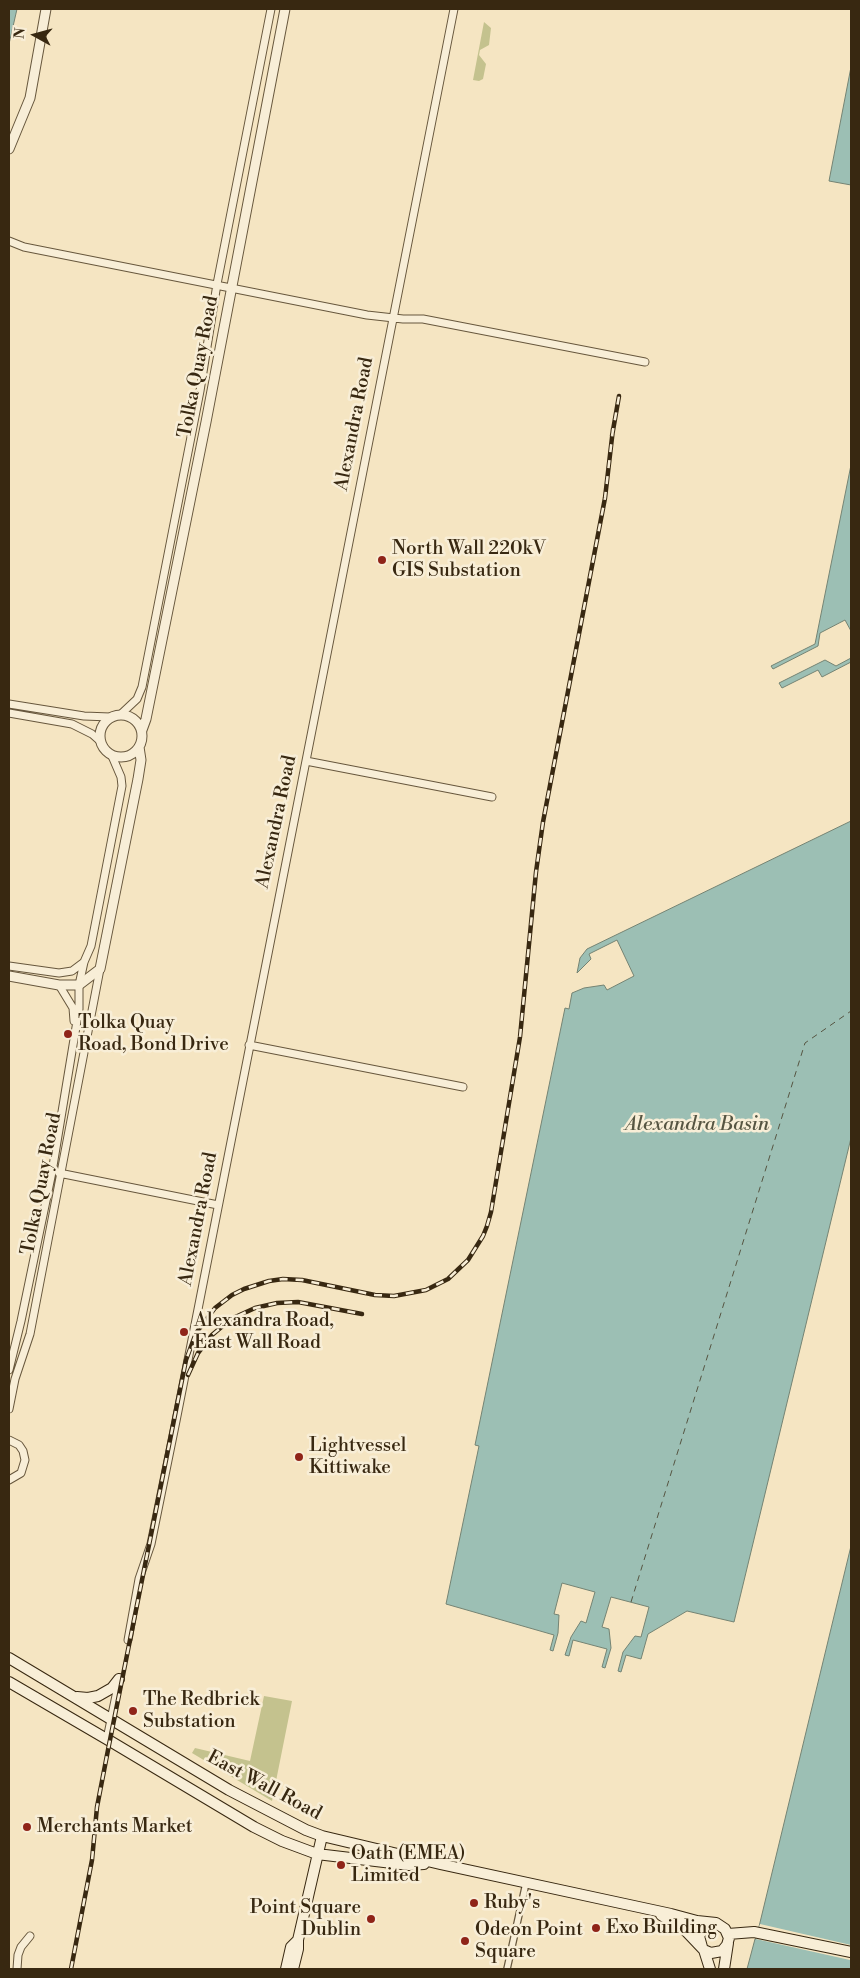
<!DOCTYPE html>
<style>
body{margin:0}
#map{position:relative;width:860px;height:1978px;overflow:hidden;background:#f5e5c2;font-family:"Libre Bodoni",serif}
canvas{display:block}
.frame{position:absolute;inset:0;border:10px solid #382811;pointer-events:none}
.north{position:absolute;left:10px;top:10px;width:50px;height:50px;-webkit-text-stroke:4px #f8eed7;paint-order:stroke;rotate:277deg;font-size:14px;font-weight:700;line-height:20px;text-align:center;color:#382811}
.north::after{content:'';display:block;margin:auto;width:18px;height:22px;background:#382811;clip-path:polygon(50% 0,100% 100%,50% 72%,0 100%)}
</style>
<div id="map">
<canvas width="860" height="1978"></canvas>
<div class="frame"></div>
<div class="north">N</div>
</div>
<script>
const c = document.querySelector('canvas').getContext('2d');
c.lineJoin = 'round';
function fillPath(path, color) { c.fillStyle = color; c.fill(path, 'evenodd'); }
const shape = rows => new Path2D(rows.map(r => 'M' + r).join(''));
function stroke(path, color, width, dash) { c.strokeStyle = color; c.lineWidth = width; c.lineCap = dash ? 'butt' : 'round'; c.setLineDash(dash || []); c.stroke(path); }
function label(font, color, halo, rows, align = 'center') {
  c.font = font + ' "Libre Bodoni",serif'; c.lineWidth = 5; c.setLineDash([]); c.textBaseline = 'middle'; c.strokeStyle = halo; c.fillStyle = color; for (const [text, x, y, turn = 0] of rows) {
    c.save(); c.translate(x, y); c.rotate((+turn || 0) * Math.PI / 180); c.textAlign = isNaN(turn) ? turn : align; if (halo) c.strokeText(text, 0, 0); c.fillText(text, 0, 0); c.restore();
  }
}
fillPath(shape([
 [484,22,491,28,489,45,480,50,479,55,486,64,483,79,479,81,473,80],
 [264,1696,292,1701,272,1801,192,1753,195,1748,250,1761]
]), '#c4c28e');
const water = shape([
 [9,9,17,9,9,44,9,9],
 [851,67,851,185,829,181,851,67],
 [851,465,851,631,845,620,820,633,818,646,773,669,771,666,815,644,851,465],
 [851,658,851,662,822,677,818,670,782,688,779,683,825,660,836,666,851,658],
 [851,821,851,1138,734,1622,687,1611,648,1634,641,1659,626,1655,621,1672,618,1671,623,1652,635,1636,641,1637,649,1607,611,1597,602,1627,609,1629,611,1648,605,1668,602,1667,607,1649,573,1640,569,1656,565,1655,571,1637,581,1621,586,1623,595,1592,562,1583,554,1614,559,1615,558,1633,553,1651,550,1650,554,1635,446,1604,479,1446,475,1445,565,1008,569,1009,572,993,584,988,604,985,607,990,634,976,617,940,589,954,591,959,577,973,580,958,587,949,851,821],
 [851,1546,851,1969,747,1969,755,1939,756,1939,851,1546]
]);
fillPath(water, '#9cbfb4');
stroke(water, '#748373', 1);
fillPath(shape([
 [760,1924,851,1945,851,1965,850,1960,756,1939]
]), '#f5e5c2');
stroke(shape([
 [631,1602,805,1043,851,1011]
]), '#565542', 1, [6, 5]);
const pedestrian = shape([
 [507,1969,526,1883]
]);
const minor = shape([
 [9,241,24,247,367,315,403,319,423,319,645,362],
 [9,704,84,716,110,717],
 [9,713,72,724,92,734,101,742],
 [120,715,137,699,142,687,200,391,217,284,271,9],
 [306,761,492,797],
 [9,966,59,973,72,971,84,962],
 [59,985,73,1008,74,1021],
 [249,1045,463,1087],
 [59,1173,218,1205],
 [9,1370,21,1321,52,1172,79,1009,79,985,84,962,91,946,122,786,121,777,112,756],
 [9,1409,15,1379,30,1334,100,969],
 [9,1440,19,1445,23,1451,25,1460,21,1473,9,1480],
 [128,1640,139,1579,151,1544,176,1421,454,9],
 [107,1739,119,1681],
 [17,1969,18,1955,21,1947,30,1936]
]);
const tertiary = shape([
 [9,149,30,98,46,9],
 '100 736a21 21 0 1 1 42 0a21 21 0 1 1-42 0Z',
 [142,730,146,719,206,422,285,9],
 [9,976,59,985,79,985,100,969,138,779,141,760,139,747]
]);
const secondary = shape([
 [9,1658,229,1790,306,1830,322,1836,440,1864,671,1914,697,1921,716,1923],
 [9,1682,110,1741,254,1827,282,1841,317,1854,409,1865,424,1864],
 [77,1697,88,1698,98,1696,112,1688,119,1679],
 [661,1915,685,1930,704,1950,711,1953,722,1951,727,1945,729,1938,725,1929,716,1923,705,1926,699,1936,702,1947],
 [728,1934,754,1932,851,1952],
 [704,1950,710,1969],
 [286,1969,291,1947,298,1940],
 [293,1969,298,1949,298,1940,322,1836],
 [724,1969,728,1943]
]);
stroke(pedestrian, '#67573d', 8);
stroke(minor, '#67573d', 9);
stroke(tertiary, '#67573d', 11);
stroke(secondary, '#382811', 12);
stroke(pedestrian, '#f8eed7', 5.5);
stroke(minor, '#f8eed7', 7);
stroke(tertiary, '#f8eed7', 9);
stroke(secondary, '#f8eed7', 10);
const rail = shape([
 [612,436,619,396],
 [188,1375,198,1353,212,1335,231,1319,255,1308,277,1303,298,1302,362,1314],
 [71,1969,92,1860,97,1807,108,1750,186,1360,196,1333,215,1308,232,1295,244,1289,269,1281,283,1279,302,1280,375,1295,394,1296,426,1290,448,1279,468,1260,483,1236,487,1226,491,1212,520,1037,536,872,543,822,605,498,613,429]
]);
stroke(rail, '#382811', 4.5);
stroke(rail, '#f8eed7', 2.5, [8]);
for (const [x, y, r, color] of [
 [382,560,5,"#8f2418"],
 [68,1034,5,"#8f2418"],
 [184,1332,5,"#8f2418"],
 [299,1457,5,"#8f2418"],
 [133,1711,5,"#8f2418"],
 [27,1827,5,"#8f2418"],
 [341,1865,5,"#8f2418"],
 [474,1903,5,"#8f2418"],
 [371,1919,5,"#8f2418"],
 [596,1928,5,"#8f2418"],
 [465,1941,5,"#8f2418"]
]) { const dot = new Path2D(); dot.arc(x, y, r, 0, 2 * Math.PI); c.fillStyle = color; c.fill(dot); stroke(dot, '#f8eed7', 2); }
label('19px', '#382811', '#f8eed7', [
 ["Tolka Quay Road",199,367,-79],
 ["Alexandra Road",355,424,-79],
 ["Alexandra Road",277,822,-78],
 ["Tolka Quay Road",42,1184,-79],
 ["Alexandra Road",199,1219,-79],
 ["East Wall Road",264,1786,28]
]);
label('19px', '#382811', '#f8eed7', [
 ["North Wall 220kV",392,549],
 ["GIS Substation",392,571],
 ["Tolka Quay",78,1023],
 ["Road, Bond Drive",78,1045],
 ["Alexandra Road,",194,1321],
 ["East Wall Road",194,1343],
 ["Lightvessel",309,1446],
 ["Kittiwake",309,1468],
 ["The Redbrick",143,1700],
 ["Substation",143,1722],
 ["Merchants Market",37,1827],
 ["Oath (EMEA)",351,1854],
 ["Limited",351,1876],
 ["Ruby's",484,1903],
 ["Point Square",361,1908,"right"],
 ["Dublin",361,1930,"right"],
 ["Exo Building",606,1928],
 ["Odeon Point",475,1930],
 ["Square",475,1952]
], 'left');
label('italic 20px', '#565542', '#f8eed7', [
 ["Alexandra Basin",697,1125]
]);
</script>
